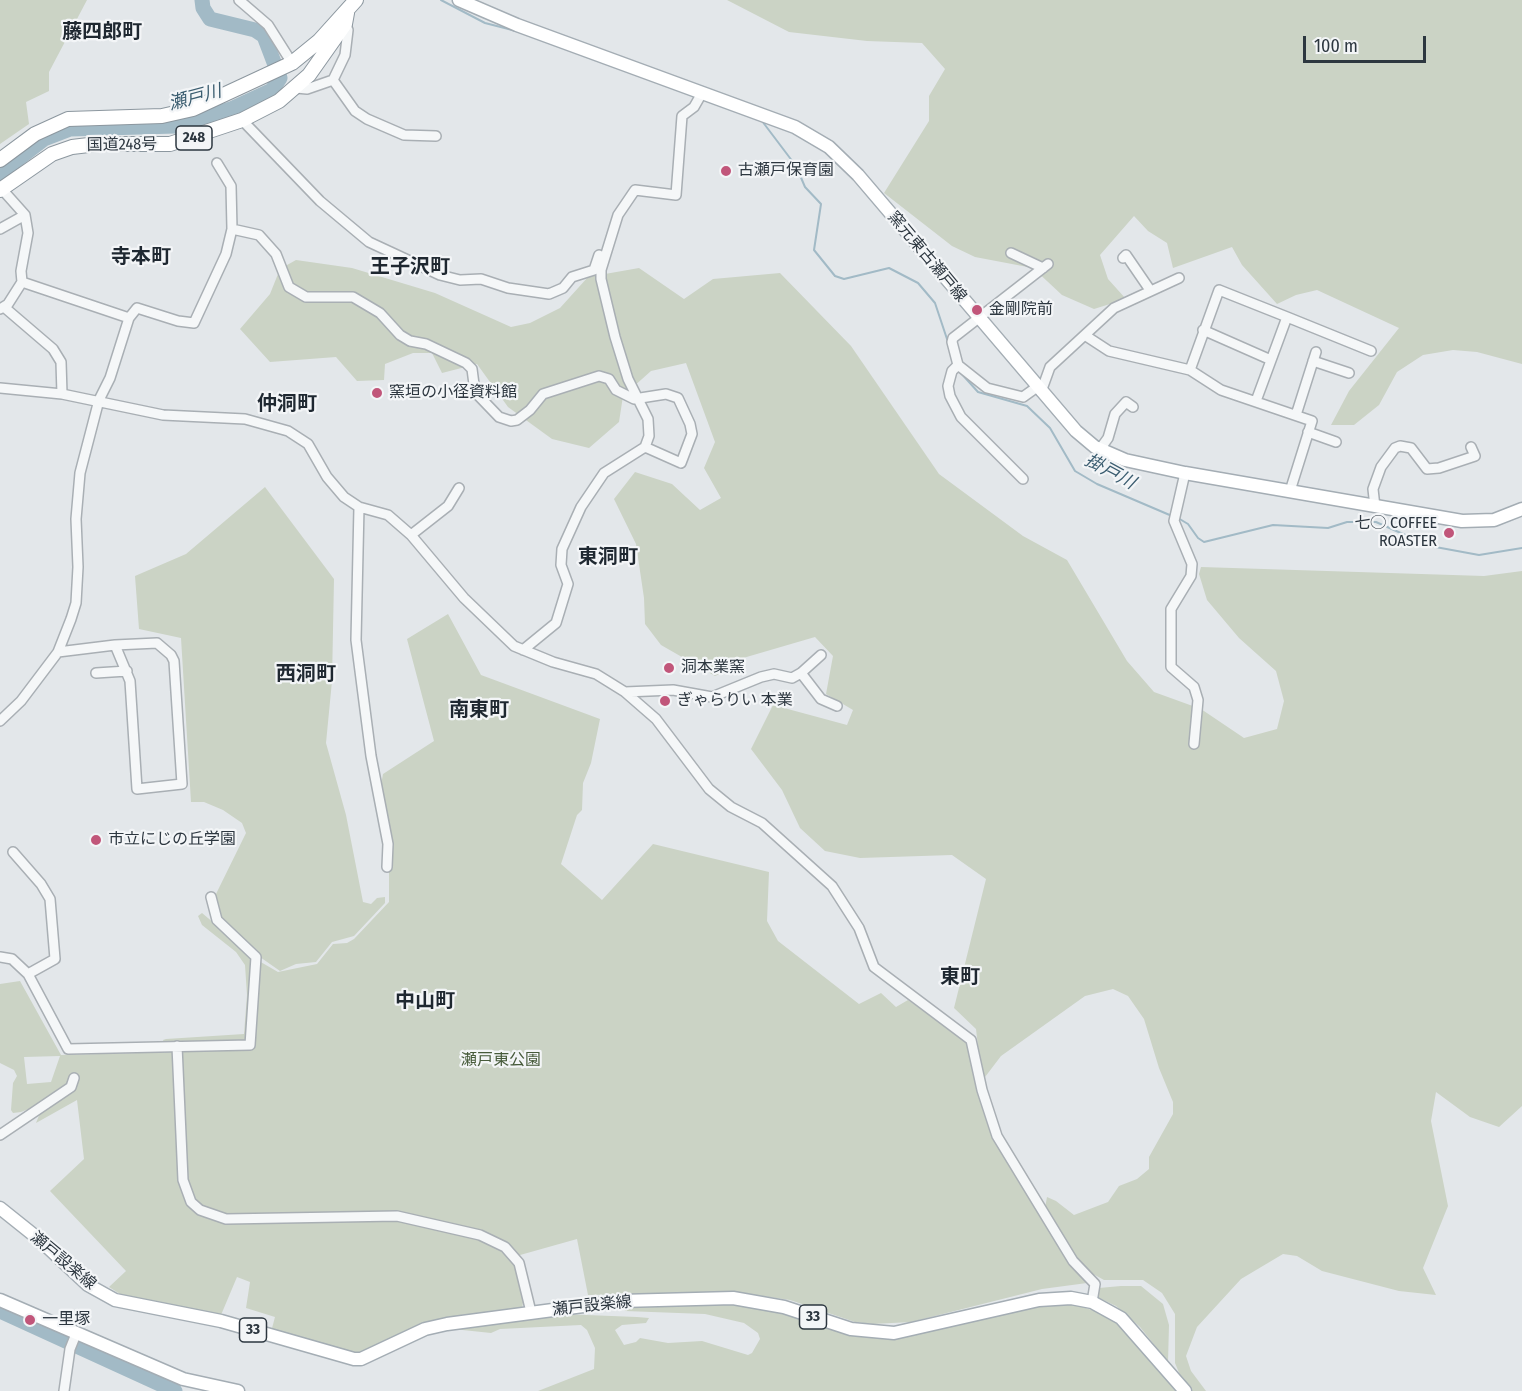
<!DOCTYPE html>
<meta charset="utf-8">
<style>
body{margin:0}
#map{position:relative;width:1522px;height:1391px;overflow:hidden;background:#e3e7ea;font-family:"Fira Sans Condensed",sans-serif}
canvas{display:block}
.scale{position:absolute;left:1303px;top:36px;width:123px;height:27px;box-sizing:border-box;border:3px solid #2d3740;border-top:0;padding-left:8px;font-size:18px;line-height:21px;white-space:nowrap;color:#2d3740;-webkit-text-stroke:4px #f3f5f7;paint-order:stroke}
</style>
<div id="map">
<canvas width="1522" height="1391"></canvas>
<div class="scale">100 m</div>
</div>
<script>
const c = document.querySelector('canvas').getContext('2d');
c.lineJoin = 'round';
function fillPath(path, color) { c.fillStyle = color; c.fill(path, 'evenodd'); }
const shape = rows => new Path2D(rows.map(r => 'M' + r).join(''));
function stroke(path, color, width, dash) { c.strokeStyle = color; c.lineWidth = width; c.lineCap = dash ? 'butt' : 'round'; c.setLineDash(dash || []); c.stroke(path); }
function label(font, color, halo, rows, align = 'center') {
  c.font = font + ' "Fira Sans Condensed","Noto Sans JP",sans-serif'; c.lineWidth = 4.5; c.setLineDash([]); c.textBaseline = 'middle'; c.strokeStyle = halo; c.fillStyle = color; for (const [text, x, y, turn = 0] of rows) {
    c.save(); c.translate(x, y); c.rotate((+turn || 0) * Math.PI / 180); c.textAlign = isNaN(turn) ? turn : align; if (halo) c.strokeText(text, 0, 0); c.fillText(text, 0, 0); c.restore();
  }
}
fillPath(shape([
 [0,0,87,0,49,72,49,91,26,102,29,124,0,144],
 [727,0,1522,0,1522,364,1477,352,1453,350,1423,355,1397,372,1379,405,1354,425,1331,425,1349,391,1399,328,1317,290,1296,295,1277,304,1242,265,1232,247,1173,268,1167,243,1148,231,1134,216,1100,255,1108,279,1126,299,1094,309,1062,295,1033,268,975,257,952,246,884,193,929,121,929,96,945,69,922,43,867,41,789,32],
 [296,260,352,268,435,293,511,327,530,323,560,308,588,277,639,268,684,299,713,279,780,273,851,346,939,474,1023,536,1067,560,1127,661,1154,692,1201,709,1244,738,1277,729,1284,701,1276,671,1239,638,1207,600,1199,574,1201,567,1484,576,1522,571,1522,1106,1499,1127,1470,1117,1436,1092,1431,1121,1448,1206,1423,1268,1436,1295,1399,1291,1322,1271,1297,1256,1283,1254,1241,1279,1197,1327,1186,1356,1191,1371,1206,1391,1191,1391,1182,1380,1175,1363,1175,1314,1162,1293,1143,1280,1104,1280,1093,1274,1075,1256,1045,1208,1047,1197,1056,1201,1074,1215,1108,1202,1119,1186,1137,1179,1149,1169,1149,1157,1173,1114,1173,1102,1159,1068,1144,1019,1128,996,1113,989,1085,996,1001,1056,982,1081,976,1029,954,1008,986,879,952,855,860,858,825,851,800,828,782,790,751,749,773,705,847,725,853,710,826,694,833,656,815,637,726,663,725,672,715,676,661,645,645,624,644,598,636,544,614,499,635,472,672,484,700,510,721,498,704,468,715,442,686,363,651,371,623,396,619,422,589,448,552,439,508,407,477,364,442,373,432,353,413,353,385,364,384,380,357,381,336,357,270,362,240,329,270,294,280,269],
 [265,487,334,579,332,681,326,743,346,815,363,902,371,904,377,898,385,897,385,903,354,936,332,942,316,962,296,964,280,971,260,957,257,950,237,934,217,912,216,894,246,833,242,823,223,810,204,802,191,802,181,638,139,629,135,576,186,554],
 [448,614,481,675,600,719,591,763,583,783,582,810,577,815,561,864,602,900,653,844,769,872,767,921,778,941,859,1004,881,993,896,1007,908,1000,967,1042,992,1133,1088,1279,1087,1283,1042,1289,911,1322,873,1324,855,1322,790,1300,735,1292,588,1295,577,1239,513,1257,524,1296,522,1309,432,1323,358,1354,271,1332,275,1317,246,1308,250,1282,237,1277,221,1315,120,1294,109,1287,126,1271,50,1191,84,1159,77,1100,36,1123,44,1103,21,1112,13,1113,11,1110,13,1083,17,1076,14,1070,0,1063,0,984,20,981,61,1055,253,1050,259,961,278,972,317,964,333,944,347,943,354,939,389,902,389,870,381,785,383,774,434,741,407,639],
 [60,1056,51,1082,27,1084,24,1057],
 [202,913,252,955,249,1037,244,1040,164,1043,163,1040,166,1039,244,1034,247,995,245,965,236,952,202,925,198,916],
 [1121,1286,1141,1286,1163,1304,1169,1325,1168,1362,1140,1327,1116,1306,1097,1297,1099,1288],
 [1070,1303,1098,1312,1115,1322,1178,1391,538,1391,594,1369,595,1348,587,1330,581,1325,500,1329,491,1333,453,1329,561,1314,637,1317,649,1318,646,1323,622,1325,615,1330,624,1345,636,1342,640,1338,668,1343,702,1341,748,1355,752,1353,760,1339,758,1333,744,1323,705,1314,625,1311,624,1309,655,1305,751,1305,892,1337,912,1336,1038,1305]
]), '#cbd3c5');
stroke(shape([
 [441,0,485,23,524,33],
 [762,121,796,166,805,187,821,204,814,250,835,276,844,279,889,268,918,283,935,303,948,342],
 [960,372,978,392,1027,406,1050,428,1075,471,1097,484,1172,516],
 [1178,518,1188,524,1198,538,1204,542,1273,525,1328,528,1347,522,1376,522,1430,546,1479,555,1522,548]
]), '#a2bac6', 2);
stroke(shape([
 [0,173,44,139,70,129,176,126,231,109,272,90,280,78,264,36,255,30,210,19,203,8,202,0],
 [0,1311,175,1391]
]), '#a2bac6', 15);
const minor = shape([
 [239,0,268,25,292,63],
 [333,80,355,111,367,119,404,135,436,136],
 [296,88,307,89,333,80,345,55,348,30,345,24],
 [242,120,320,201,369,242,440,275,460,280,481,279,508,288,549,294,563,288,572,277,594,270,599,255],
 [217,163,231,186,232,229],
 [0,187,25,215,28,233,21,271,22,282,8,304,0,309],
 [0,229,25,215],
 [1011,253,1043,268],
 [1123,258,1126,255,1150,290],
 [22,282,129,318],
 [4,307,53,349,61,362,62,394],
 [1287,317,1371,351],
 [1203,330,1271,360],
 [1086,336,1109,351,1190,370,1221,390,1312,421,1290,491],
 [1313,361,1349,373],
 [958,365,952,371,948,386,950,396,961,417,1023,479],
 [1190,370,1219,290,1287,317,1256,401],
 [1037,387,1023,397,987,388,958,365,952,342,953,338,1048,264],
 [0,388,62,394,163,415,245,419,288,431,308,444,327,477,344,497,359,507,388,515,411,535,464,598,514,646,553,662,596,674,625,692,656,719,709,789,731,807,762,823,832,886,859,928,874,967,971,1040,982,1090,997,1136,1073,1261,1095,1284,1092,1302],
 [1041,392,1050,367,1114,308,1179,278],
 [1296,415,1316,352],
 [1308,432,1336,442],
 [1100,449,1108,438,1115,414,1126,402,1133,407],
 [1185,473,1174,521,1192,564,1191,576,1171,609,1171,667,1194,687,1198,700,1194,744],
 [359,507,356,640,371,756,388,844,387,867],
 [1375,507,1373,489,1381,467,1395,448,1400,446,1411,448,1427,469,1439,468,1475,456,1471,447],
 [411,535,448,506,459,488],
 [523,650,556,623,568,584,561,565,562,549,581,507,604,473,645,447,649,436,648,419,628,379,615,337,601,279,601,270,618,215,635,190,676,195,682,116,694,107,702,93],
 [58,652,115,645,130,681,137,789,182,784,174,661,171,655,157,643,115,645],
 [96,673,127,671],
 [801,673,821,699,837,706],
 [625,692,673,690,712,697,761,677,774,674,792,678,801,673,821,655],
 [0,721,21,701,58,652,71,619,76,603,78,567,76,519,80,473,99,400,110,378,129,318,137,308,178,321,194,323,226,254,232,229,259,235,276,254,289,287,306,297,353,297,380,313,400,335,410,341,426,344,466,363,472,369,475,392,499,417,511,421,517,420,530,410,543,394,599,376,609,379,616,390,634,399,666,394,678,398,690,424,692,434,681,463,645,447],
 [13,852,41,884,50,899,55,959,28,974],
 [0,957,12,959,28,974,68,1049,250,1045,256,957,217,920,211,897],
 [177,1046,183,1180,191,1202,200,1210,226,1219,397,1216,480,1235,505,1247,519,1263,531,1312],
 [0,1135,71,1087,74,1078],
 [64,1391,70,1349,76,1334]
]);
const major = shape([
 [459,0,517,25,795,127,829,147,858,175,1076,431,1095,447,1125,460,1185,473,1462,521,1494,520,1522,509],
 [0,1208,40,1240,88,1285,115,1300,221,1321,354,1359,361,1359,425,1329,447,1324,621,1301,733,1298,784,1307,851,1329,894,1333,1039,1300,1071,1298,1092,1302,1121,1318,1185,1391],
 [0,1300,183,1379,238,1391]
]);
const highway = shape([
 [0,160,35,134,68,119,162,116,193,109,292,63,319,41,356,0],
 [0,190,52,154,72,147,97,144,170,144,242,120,279,101,309,75,345,24,347,13]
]);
stroke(minor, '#a9afb4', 12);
stroke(major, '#a4adb4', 15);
stroke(highway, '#8c979f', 16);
stroke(minor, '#f5f7f8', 9);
stroke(major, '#fff', 12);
stroke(highway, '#fff', 14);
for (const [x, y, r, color] of [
 [726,171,6,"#c1567a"],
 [977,310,6,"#c1567a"],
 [377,393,6,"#c1567a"],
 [1449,533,6,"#c1567a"],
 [669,668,6,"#c1567a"],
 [665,701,6,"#c1567a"],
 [96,840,6,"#c1567a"],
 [30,1320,6,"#c1567a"]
]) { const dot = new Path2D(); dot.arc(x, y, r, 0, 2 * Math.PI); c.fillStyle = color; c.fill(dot); stroke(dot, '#f3f5f7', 2); }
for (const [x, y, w] of [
 [194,138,36],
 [813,1317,27],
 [253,1330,27]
]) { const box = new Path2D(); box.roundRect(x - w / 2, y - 12, w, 24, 4.5); c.fillStyle = '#f3f5f7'; c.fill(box); stroke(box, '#2d3740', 1.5); }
label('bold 15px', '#2d3740', null, [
 ["248",194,138],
 ["33",813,1317],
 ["33",253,1330]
]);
label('16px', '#2d3740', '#f3f5f7', [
 ["国道248号",122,145,-1],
 ["窯元東古瀬戸線",927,257,50],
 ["瀬戸設楽線",63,1261,40],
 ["瀬戸設楽線",592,1306,-6]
]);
label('16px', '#2d3740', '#f3f5f7', [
 ["古瀬戸保育園",738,171],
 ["金剛院前",989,310],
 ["窯垣の小径資料館",389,393],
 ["七◯ COFFEE",1437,524,"right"],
 ["ROASTER",1437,542,"right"],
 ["洞本業窯",681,668],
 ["ぎゃらりい 本業",677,701],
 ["市立にじの丘学園",108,840],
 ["一里塚",42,1320]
], 'left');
label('16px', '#475b3b', '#f3f5f7', [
 ["瀬戸東公園",501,1061]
]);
label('italic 18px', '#3b5d70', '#f3f5f7', [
 ["瀬戸川",195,98,-15],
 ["掛戸川",1110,472,28]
]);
label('bold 20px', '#1f2831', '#f3f5f7', [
 ["藤四郎町",102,32],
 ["寺本町",141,257],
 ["王子沢町",410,267],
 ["仲洞町",287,404],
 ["東洞町",608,557],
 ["西洞町",306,674],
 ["南東町",479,710],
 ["東町",960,977],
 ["中山町",425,1001]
]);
</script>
